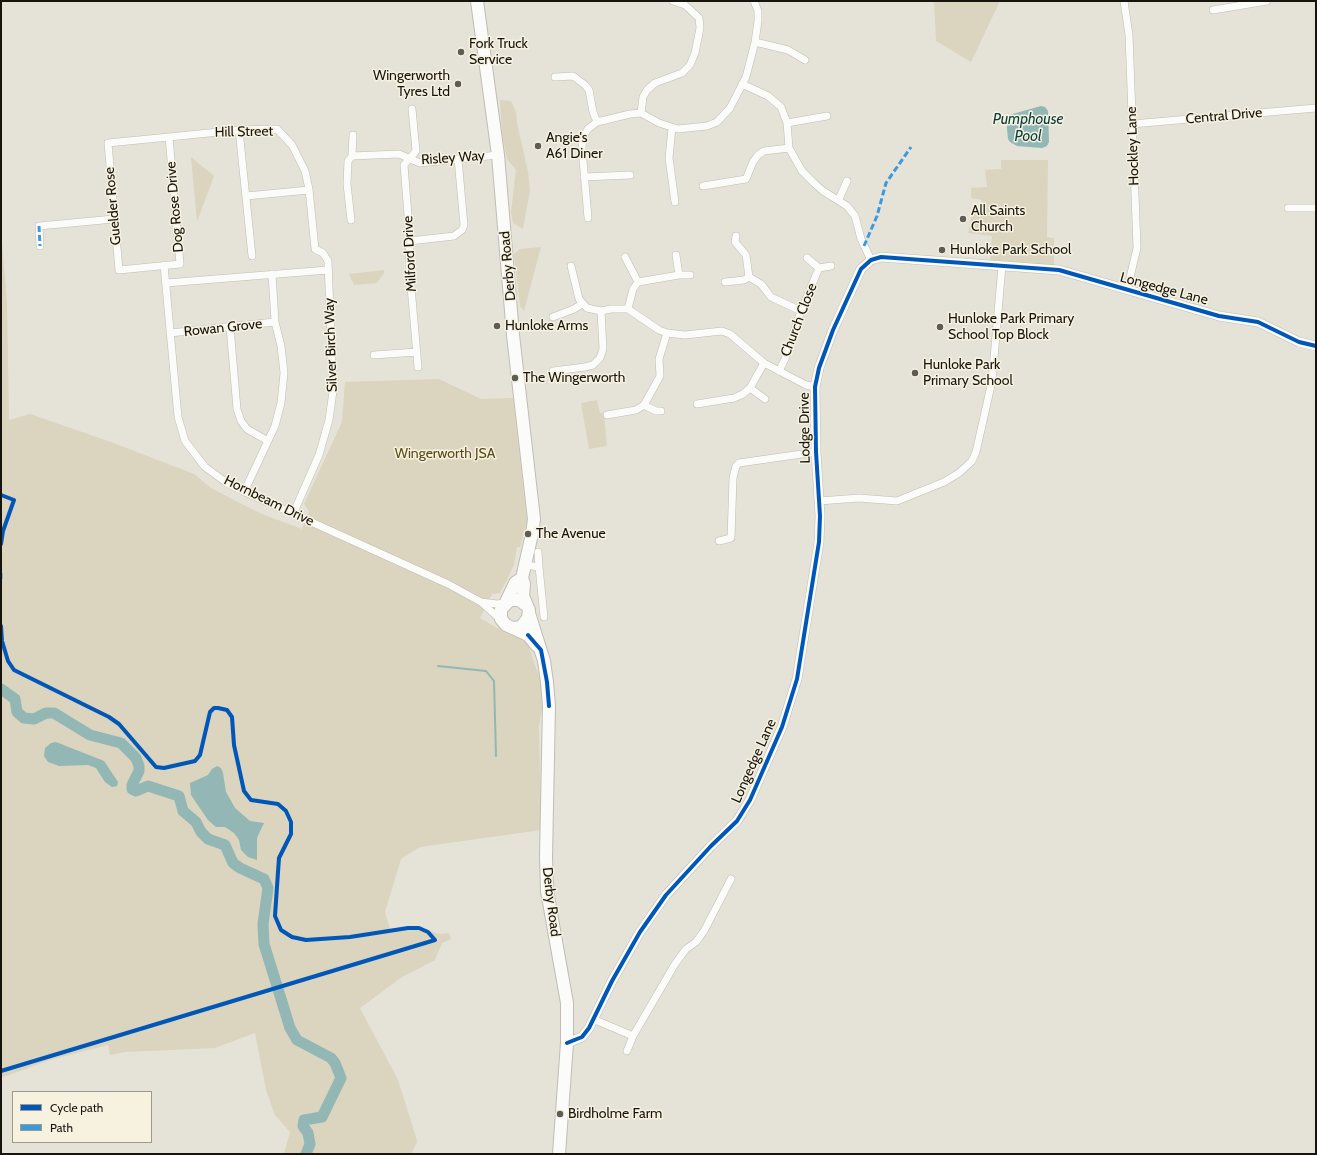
<!DOCTYPE html>
<style>
body{margin:0}
#map{position:relative;width:1317px;height:1155px;overflow:hidden;background:#e5e2d8;font-family:Cabin,sans-serif}
canvas{display:block}
.frame{position:absolute;inset:0;border:2px solid #16140d;pointer-events:none}
.legend{position:absolute;left:12px;top:1091px;width:140px;height:52px;box-sizing:border-box;background:#f7f2e0;border:1px solid #9d998c;margin:0;padding:5px 7px;list-style:none;font-size:12px;color:#16140d}
.legend li{display:flex;align-items:center;gap:8px;height:20px}
.legend b{width:20px;border:1px solid #9d998c}
</style>
<div id="map">
<canvas width="1317" height="1155"></canvas>
<div class="frame"></div>
<ul class="legend">
<li><b style="height:5px;background:#0057b8"></b>Cycle path</li>
<li><b style="height:5px;background:#3b9ade"></b>Path</li>
</ul>
</div>
<script>
const c = document.querySelector('canvas').getContext('2d');
c.lineJoin = 'round';
function fillPath(path, color) { c.fillStyle = color; c.fill(path, 'evenodd'); }
const shape = rows => new Path2D(rows.map(r => 'M' + r).join(''));
function stroke(path, color, width, dash) { c.strokeStyle = color; c.lineWidth = width; c.lineCap = dash ? 'butt' : 'round'; c.setLineDash(dash || []); c.stroke(path); }
function label(font, color, halo, rows, align = 'center') {
  c.font = font + ' Cabin,sans-serif'; c.lineWidth = 3; c.setLineDash([]); c.textBaseline = 'middle'; c.strokeStyle = halo; c.fillStyle = color; for (const [text, x, y, turn = 0] of rows) {
    c.save(); c.translate(x, y); c.rotate((+turn || 0) * Math.PI / 180); c.textAlign = isNaN(turn) ? turn : align; if (halo) c.strokeText(text, 0, 0); c.fillText(text, 0, 0); c.restore();
  }
}
fillPath(shape([
 [934,1,1000,1,971,62,936,41],
 [500,100,511,101,516,112,517,123,528,172,530,190,523,229,513,223,511,212,516,170,507,159,502,134],
 [191,157,214,176,197,222],
 [1001,160,1048,160,1047,237,1054,238,1054,267,990,260,992,236,968,233,972,213,980,209,982,200,971,198,971,188,987,187,985,170,1001,169],
 [1,230,7,302,9,420,30,414,111,442,194,474,211,488,234,500,262,514,302,529,309,511,304,504,342,422,345,382,439,379,481,399,513,398,527,522,520,547,517,547,514,565,500,593,492,594,480,618,497,628,520,638,528,645,541,682,542,708,539,726,541,830,420,847,401,859,385,912,390,929,417,926,439,934,449,933,451,939,442,943,435,960,402,977,360,1008,398,1080,416,1137,417,1142,411,1154,284,1154,290,1132,275,1115,266,1090,255,1033,215,1048,125,1052,110,1055,108,1045,50,1060,1,1078],
 [541,247,524,311,520,306,514,254,520,249],
 [384,270,384,273,377,283,354,285,349,274],
 [597,400,600,413,604,414,607,446,589,449,581,403]
]), '#dbd4be');
fillPath(shape([
 [1041,106,1045,107,1048,111,1049,142,1047,146,1042,148,1017,146,1010,142,1008,139,1006,118,1009,115],
 [56,742,104,761,118,782,117,786,112,787,105,782,96,768,88,765,59,766,48,762,44,756,45,748,51,743],
 [217,766,221,768,223,773,226,792,235,808,250,821,264,823,257,838,257,860,248,857,241,850,239,840,234,833,225,827,216,827,208,820,191,795,190,783,208,775,212,769]
]), '#92b7b4');
stroke(shape([
 [438,666,486,671,494,681,496,756]
]), '#92b7b4', 2);
stroke(shape([
 [1,689,15,699,17,712,24,718,34,719,46,713,54,713,90,735,121,743,136,758,139,766,139,771,132,785,132,789,136,791,148,786,179,796,183,811,196,822,201,832,208,839,225,845,233,863,240,868,264,879,268,888,263,924,264,944,290,1028,297,1040,331,1058,335,1063,341,1078,322,1117,304,1120,303,1126,308,1133,310,1144,306,1154]
]), '#92b7b4', 11);
const street = shape([
 [1124,1,1129,35,1137,248,1127,290],
 [1213,10,1267,1],
 [755,42,788,50,805,60],
 [555,77,573,76,585,85,589,90,593,112,597,122],
 [742,84,768,96,781,107,787,123,789,148,802,171,814,183,823,191,847,206,855,216,861,239,871,260],
 [412,109,416,151,404,165,410,241,409,264,418,367],
 [641,113,643,97,647,90,655,83,682,73,690,65,695,53,700,28,699,18,685,5,673,1],
 [787,123,827,116],
 [1132,124,1316,108],
 [672,128,669,158,675,202],
 [239,130,252,256],
 [169,137,180,264,119,270,108,143,169,137,239,130,277,129,292,145,305,171,309,189,315,249,323,253,328,261,333,391,329,420,319,455,293,514],
 [352,156,353,135],
 [584,177,630,175],
 [703,186,746,179,753,162,758,155,764,151,789,148],
 [246,196,309,190],
 [839,199,847,181],
 [1288,208,1316,208],
 [588,218,582,148,583,137,588,129,597,122,630,114,641,113,659,123,678,129,707,126,717,122,730,108,746,77,755,42,758,21,758,11,754,1],
 [351,220,347,184,348,161,352,156,399,154,420,163,498,155],
 [736,236,735,242,746,255,749,277,761,284,771,297,801,311],
 [410,241,454,236,462,230,464,225,458,159],
 [40,246,39,226,114,219],
 [625,257,638,282,679,275,676,255],
 [164,265,178,417,185,441,205,467,227,483,243,491,448,584,481,602,497,604,505,603],
 [571,266,579,299,587,308,601,311,611,309,628,309,659,330,667,333,685,335,722,331,730,334,764,363,806,385,815,387],
 [819,268,831,266],
 [679,275,690,275],
 [725,282,744,280,749,277],
 [166,283,328,270],
 [628,309,633,289,638,282],
 [553,317,574,309,582,304],
 [230,327,237,409,241,421,247,429,268,441],
 [170,333,275,322],
 [374,355,417,352],
 [553,371,585,367,593,365,600,358,603,349,601,311],
 [779,371,785,359,801,311,819,268,807,258],
 [750,388,765,399],
 [697,404,734,398,743,394,750,388,764,363],
 [644,405,660,376,659,359,667,333],
 [607,415,636,410,644,405,656,411,661,411],
 [244,492,275,426,281,403,284,373,281,346,275,322,272,274],
 [819,501,859,498,897,501,944,482,959,473,972,461,976,452,992,381,1002,266],
 [719,541,731,538,733,478,736,466,739,463,816,452],
 [538,552,539,567],
 [525,565,539,567,544,617],
 [481,602,502,621],
 [593,1019,633,1036],
 [627,1051,633,1036,675,964,686,949,696,942,704,931,731,879]
]);
const secondary = shape([
 [567,1043,582,1037,589,1028,612,981,640,932,666,895,711,846,737,821,750,800,782,727,797,679,819,542,820,516,816,452,815,387,819,368,833,330,861,269,871,260,881,257,1059,270,1219,316,1258,322,1299,342,1316,346]
]);
const highway = shape([
 [477,1,498,155,513,335,534,519,532,534,522,578,524,584,523,596,529,610,528,618,521,627,514,628],
 [506,602,515,583,522,578],
 [526,605,519,600,510,600,501,609,501,619,506,625,528,635,537,646],
 [529,613,544,661,547,682,549,706,546,857,547,891,567,1003,567,1043,559,1154]
]);
stroke(street, '#bfbdb4', 8);
stroke(secondary, '#bfbdb4', 10);
stroke(highway, '#bfbdb4', 14);
stroke(street, '#fbfbf9', 7);
stroke(secondary, '#fbfbf9', 9);
stroke(highway, '#fbfbf9', 12);
stroke(shape([
 [39,226,40,246],
 [864,246,877,216,886,183,911,147],
 [1,573,1,580]
]), '#3b9ade', 3, [6, 3]);
stroke(shape([
 [1,495,14,500,3,531,1,544],
 [1,626,2,641,8,661,14,670,109,717,119,724,156,767,164,768,195,761,200,755,210,712,214,708,218,708,227,710,232,717,234,745,244,791,251,800,278,804,286,811,291,822,291,834,279,858,278,872,275,916,281,930,292,937,306,940,350,937,408,928,419,928,428,932,435,940,1,1071],
 [528,635,541,650,547,682,549,706],
 [567,1043,582,1037,589,1028,612,981,640,932,666,895,711,846,737,821,750,800,782,727,797,679,819,542,820,516,816,452,815,387,819,368,833,330,861,269,871,260,881,257,1059,270,1219,316,1258,322,1299,342,1316,346]
]), '#0057b8', 4);
for (const [x, y, r, color] of [
 [461,52,4,"#5e5c54"],
 [458,84,4,"#5e5c54"],
 [538,146,4,"#5e5c54"],
 [963,219,4,"#5e5c54"],
 [942,250,4,"#5e5c54"],
 [497,326,4,"#5e5c54"],
 [940,327,4,"#5e5c54"],
 [915,373,4,"#5e5c54"],
 [515,378,4,"#5e5c54"],
 [528,534,4,"#5e5c54"],
 [560,1114,4,"#5e5c54"]
]) { const dot = new Path2D(); dot.arc(x, y, r, 0, 2 * Math.PI); c.fillStyle = color; c.fill(dot); stroke(dot, '#f7f2e0', 1.5); }
label('14px', '#16140d', '#f7f2e0', [
 ["Fork Truck",469,44],
 ["Service",469,60],
 ["Wingerworth",450,76,"right"],
 ["Tyres Ltd",450,92,"right"],
 ["Angie's",546,138],
 ["A61 Diner",546,154],
 ["All Saints",971,211],
 ["Church",971,227],
 ["Hunloke Park School",950,250],
 ["Hunloke Park Primary",948,319],
 ["School Top Block",948,335],
 ["Hunloke Arms",505,326],
 ["Hunloke Park",923,365],
 ["Primary School",923,381],
 ["The Wingerworth",523,378],
 ["The Avenue",536,534],
 ["Birdholme Farm",568,1114]
], 'left');
label('14px', '#16140d', '#f7f2e0', [
 ["Central Drive",1224,116,-5],
 ["Hill Street",244,132,-1],
 ["Hockley Lane",1133,146,-92],
 ["Risley Way",453,158,-4],
 ["Guelder Rose",113,206,-95],
 ["Dog Rose Drive",175,207,-95],
 ["Milford Drive",410,254,-93],
 ["Derby Road",508,266,-95],
 ["Longedge Lane",1164,289,15],
 ["Church Close",799,320,-69],
 ["Rowan Grove",223,328,-6],
 ["Silver Birch Way",331,345,-92],
 ["Lodge Drive",805,428,-91],
 ["Hornbeam Drive",269,501,26],
 ["Longedge Lane",754,761,-66],
 ["Derby Road",551,902,83]
]);
label('14px', '#584b19', '#f7f2e0', [
 ["Wingerworth JSA",445,454]
]);
label('italic 15px', '#063c3c', '#f7f2e0', [
 ["Pumphouse",1028,120],
 ["Pool",1028,137]
]);
</script>
